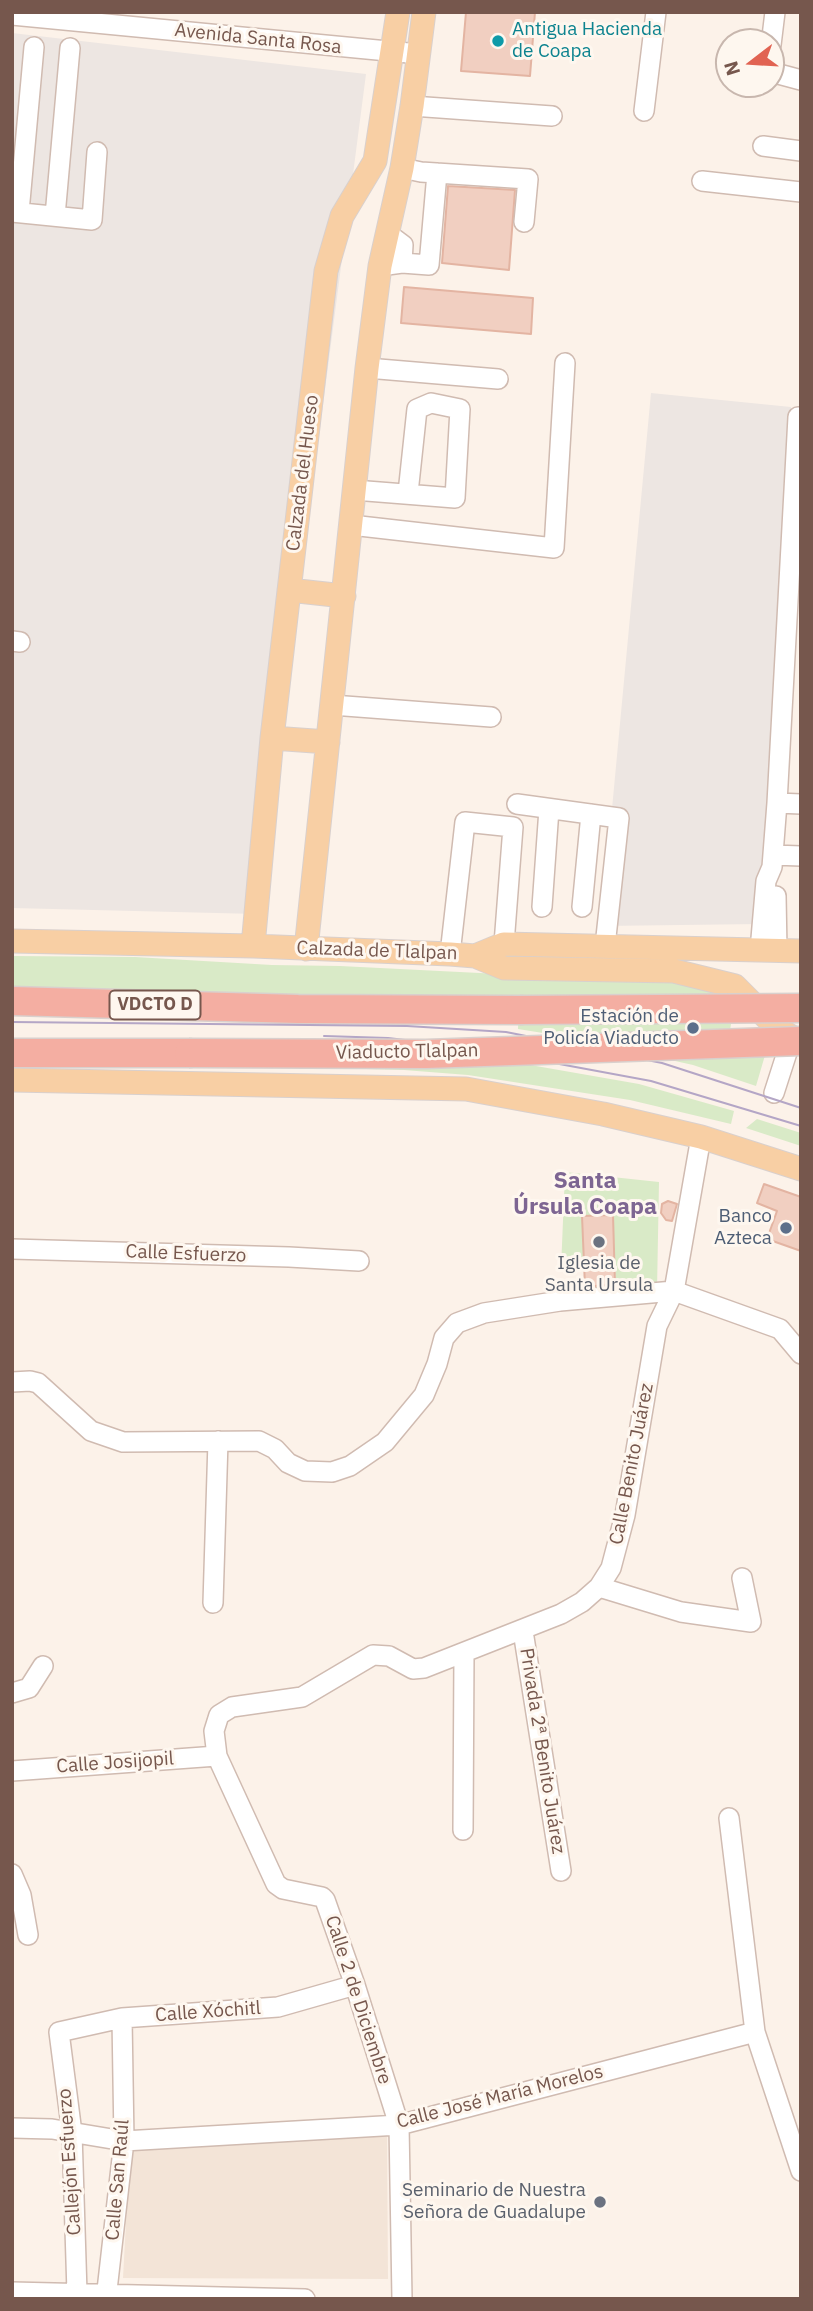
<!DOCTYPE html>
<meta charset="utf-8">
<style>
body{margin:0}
#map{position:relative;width:813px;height:2311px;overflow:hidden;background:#fcf2e9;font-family:"IBM Plex Sans",sans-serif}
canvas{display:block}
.frame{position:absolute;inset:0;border:14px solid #76574d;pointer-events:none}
.north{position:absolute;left:715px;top:28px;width:70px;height:70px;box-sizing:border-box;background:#fef7ef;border:2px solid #c8b7ae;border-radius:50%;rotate:253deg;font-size:19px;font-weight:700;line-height:28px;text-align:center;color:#76574d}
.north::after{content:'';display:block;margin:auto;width:24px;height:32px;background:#e16352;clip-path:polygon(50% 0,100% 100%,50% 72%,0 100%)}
</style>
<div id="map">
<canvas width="813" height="2311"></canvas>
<div class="frame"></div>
<div class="north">N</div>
</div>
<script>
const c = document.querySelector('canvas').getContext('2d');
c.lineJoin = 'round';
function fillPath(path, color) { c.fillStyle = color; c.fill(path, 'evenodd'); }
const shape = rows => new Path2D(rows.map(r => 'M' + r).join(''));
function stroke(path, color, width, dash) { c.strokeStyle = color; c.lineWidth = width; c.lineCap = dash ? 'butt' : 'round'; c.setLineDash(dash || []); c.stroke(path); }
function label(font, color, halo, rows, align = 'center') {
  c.font = font + ' "IBM Plex Sans",sans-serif'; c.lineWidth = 6; c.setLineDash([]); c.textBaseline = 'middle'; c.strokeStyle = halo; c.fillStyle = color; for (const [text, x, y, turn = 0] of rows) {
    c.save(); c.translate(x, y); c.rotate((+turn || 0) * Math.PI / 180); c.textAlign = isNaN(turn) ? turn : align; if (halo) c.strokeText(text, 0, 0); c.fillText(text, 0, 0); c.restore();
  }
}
fillPath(shape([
 [387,2133,388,2279,123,2278,130,2148]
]), '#f3e4d7');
fillPath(shape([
 [12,33,366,74,257,914,12,908],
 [651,393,791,407,761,924,601,926]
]), '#ede6e2');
fillPath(shape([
 [12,956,135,957,272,965,340,966,679,983,704,988,734,1001,729,1039,768,1045,756,1086,693,1065,568,1037,518,1029,519,999,12,988],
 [473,1055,639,1084,734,1111,731,1124,630,1100,468,1075,404,1070,251,1066],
 [757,1119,801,1133,801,1146,746,1128],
 [565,1172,659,1182,657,1290,616,1292,613,1215,582,1216,584,1267,561,1269]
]), '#d9eac7');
const building = shape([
 [466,12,535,12,530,76,461,71,466,12],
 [448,186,515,190,509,270,442,263,448,186],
 [404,287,533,298,531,334,401,323,404,287],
 [764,1184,801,1197,801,1251,767,1239,777,1211,757,1203,764,1184],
 [668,1201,677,1204,672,1221,666,1220,661,1213,662,1204,668,1201],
 [613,1215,615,1284,585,1287,582,1216,613,1215]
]);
fillPath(building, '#f1cfc1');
stroke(building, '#e3b4a2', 2);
const minor = shape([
 [12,15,419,54],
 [771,45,775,12],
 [771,72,801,80],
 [412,106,552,116],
 [644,111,656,12],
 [763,146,801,151],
 [402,168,421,172,528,179,524,222],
 [702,181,801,192],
 [12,212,92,220,97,152],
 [19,212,34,47],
 [55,216,70,48],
 [387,233,403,245,402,263],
 [380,266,402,263,429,265,437,173],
 [367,368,498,379],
 [354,490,455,498,460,409,431,403,417,409,408,493],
 [351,525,554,548,565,363],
 [12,641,20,642],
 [332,705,491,717],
 [777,803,798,417],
 [517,804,619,818,605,946],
 [773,855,801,856],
 [776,896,777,950],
 [542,907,549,809],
 [582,907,591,814],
 [760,950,766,881,772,867,777,803,801,804],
 [450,954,465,822,513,827,504,944],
 [774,1093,792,1037],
 [12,1249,289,1257,359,1261],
 [12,1382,30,1381,38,1383,91,1431,123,1442,259,1441,275,1449,288,1463,305,1471,332,1472,350,1466,385,1442,424,1395,437,1364,444,1338,457,1323,484,1313,560,1301,674,1291,780,1329,801,1354],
 [599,1587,681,1612,751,1622,742,1578],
 [213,1603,218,1441],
 [523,1631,561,1871],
 [12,1693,29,1688,43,1666],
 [12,1771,217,1756],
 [729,1818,755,2032,801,2171],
 [463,1830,464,1653],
 [12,1874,21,1895,28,1935],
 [12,2128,52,2129,124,2141,399,2125,755,2032],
 [12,2292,305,2299],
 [77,2293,72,2133,59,2032,122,2018,278,2007,355,1985],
 [106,2299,124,2141,122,2018],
 [402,2299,399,2125,355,1985,325,1900,322,1897,283,1889,276,1884,217,1756,214,1731,219,1715,232,1707,302,1697,373,1655,389,1656,413,1669,424,1668,561,1614,582,1602,599,1587,611,1568,625,1515,657,1326,674,1291,701,1137]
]);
const major = shape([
 [289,590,344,596],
 [272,738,328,742],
 [12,941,253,946,450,954,475,956,504,968,674,971,735,986,776,1027,801,1043],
 [253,946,272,738,326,271,342,216,375,161,398,12],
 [306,949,367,368,380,266,402,168,412,106,424,12],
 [475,956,504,944,801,951],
 [12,1080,466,1089,603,1114,701,1137,801,1169]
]);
const highway = shape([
 [12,1001,298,1009,520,1010],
 [12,1053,189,1053]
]);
stroke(minor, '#d0bbb1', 22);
stroke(major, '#d9d0cd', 25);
stroke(highway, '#d9d0cd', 31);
stroke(minor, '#fff', 19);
stroke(major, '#f8cfa4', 23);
stroke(highway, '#f4aea2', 28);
stroke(shape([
 [12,1022,407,1026,506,1032,662,1063,801,1108],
 [324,1036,388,1038,473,1048,651,1081,801,1126]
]), '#b4a6c6', 2);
const highwayBridge = shape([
 [520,1010,801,1008],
 [189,1053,426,1054,801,1041]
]);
stroke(highwayBridge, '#d9d0cd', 31, []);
stroke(highwayBridge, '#f4aea2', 28);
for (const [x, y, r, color] of [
 [498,41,7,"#0f9aa8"],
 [693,1028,7,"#5c6f8a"],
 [786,1228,7,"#5c6f8a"],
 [599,1242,7,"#6b7280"],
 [600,2202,7,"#6b7280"]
]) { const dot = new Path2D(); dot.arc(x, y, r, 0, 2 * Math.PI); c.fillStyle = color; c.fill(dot); stroke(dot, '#fef7ef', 2.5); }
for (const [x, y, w] of [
 [155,1005,91]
]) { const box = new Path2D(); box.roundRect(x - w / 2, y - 14.5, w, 29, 5); c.fillStyle = '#fef7ef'; c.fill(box); stroke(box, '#76574d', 2); }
label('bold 18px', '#76574d', null, [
 ["VDCTO D",155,1005]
]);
label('19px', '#0d838f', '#fef7ef', [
 ["Antigua Hacienda",512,30],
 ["de Coapa",512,52]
], 'left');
label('19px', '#76574d', '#fef7ef', [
 ["Avenida Santa Rosa",258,39,6],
 ["Calzada del Hueso",303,473,-83],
 ["Calzada de Tlalpan",377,951,2],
 ["Viaducto Tlalpan",407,1052,-1],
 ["Calle Esfuerzo",186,1254,2],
 ["Calle Benito Juárez",632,1464,-79],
 ["Privada 2ª Benito Juárez",542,1751,81],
 ["Calle Josijopil",115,1763,-4],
 ["Calle 2 de Diciembre",358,2000,72],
 ["Calle Xóchitl",208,2012,-4],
 ["Calle José María Morelos",500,2097,-14],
 ["Callejón Esfuerzo",70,2162,-94],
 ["Calle San Raúl",118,2180,-85]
]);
label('19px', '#4e5e75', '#fef7ef', [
 ["Estación de",679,1017],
 ["Policía Viaducto",679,1039],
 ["Banco",772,1217],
 ["Azteca",772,1239]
], 'right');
label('19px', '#5b616d', '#fef7ef', [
 ["Iglesia de",599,1264],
 ["Santa Ursula",599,1286],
 ["Seminario de Nuestra",586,2191,"right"],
 ["Señora de Guadalupe",586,2213,"right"]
]);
label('bold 23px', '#7d6592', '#fef7ef', [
 ["Santa",585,1181],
 ["Úrsula Coapa",585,1207]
]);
</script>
